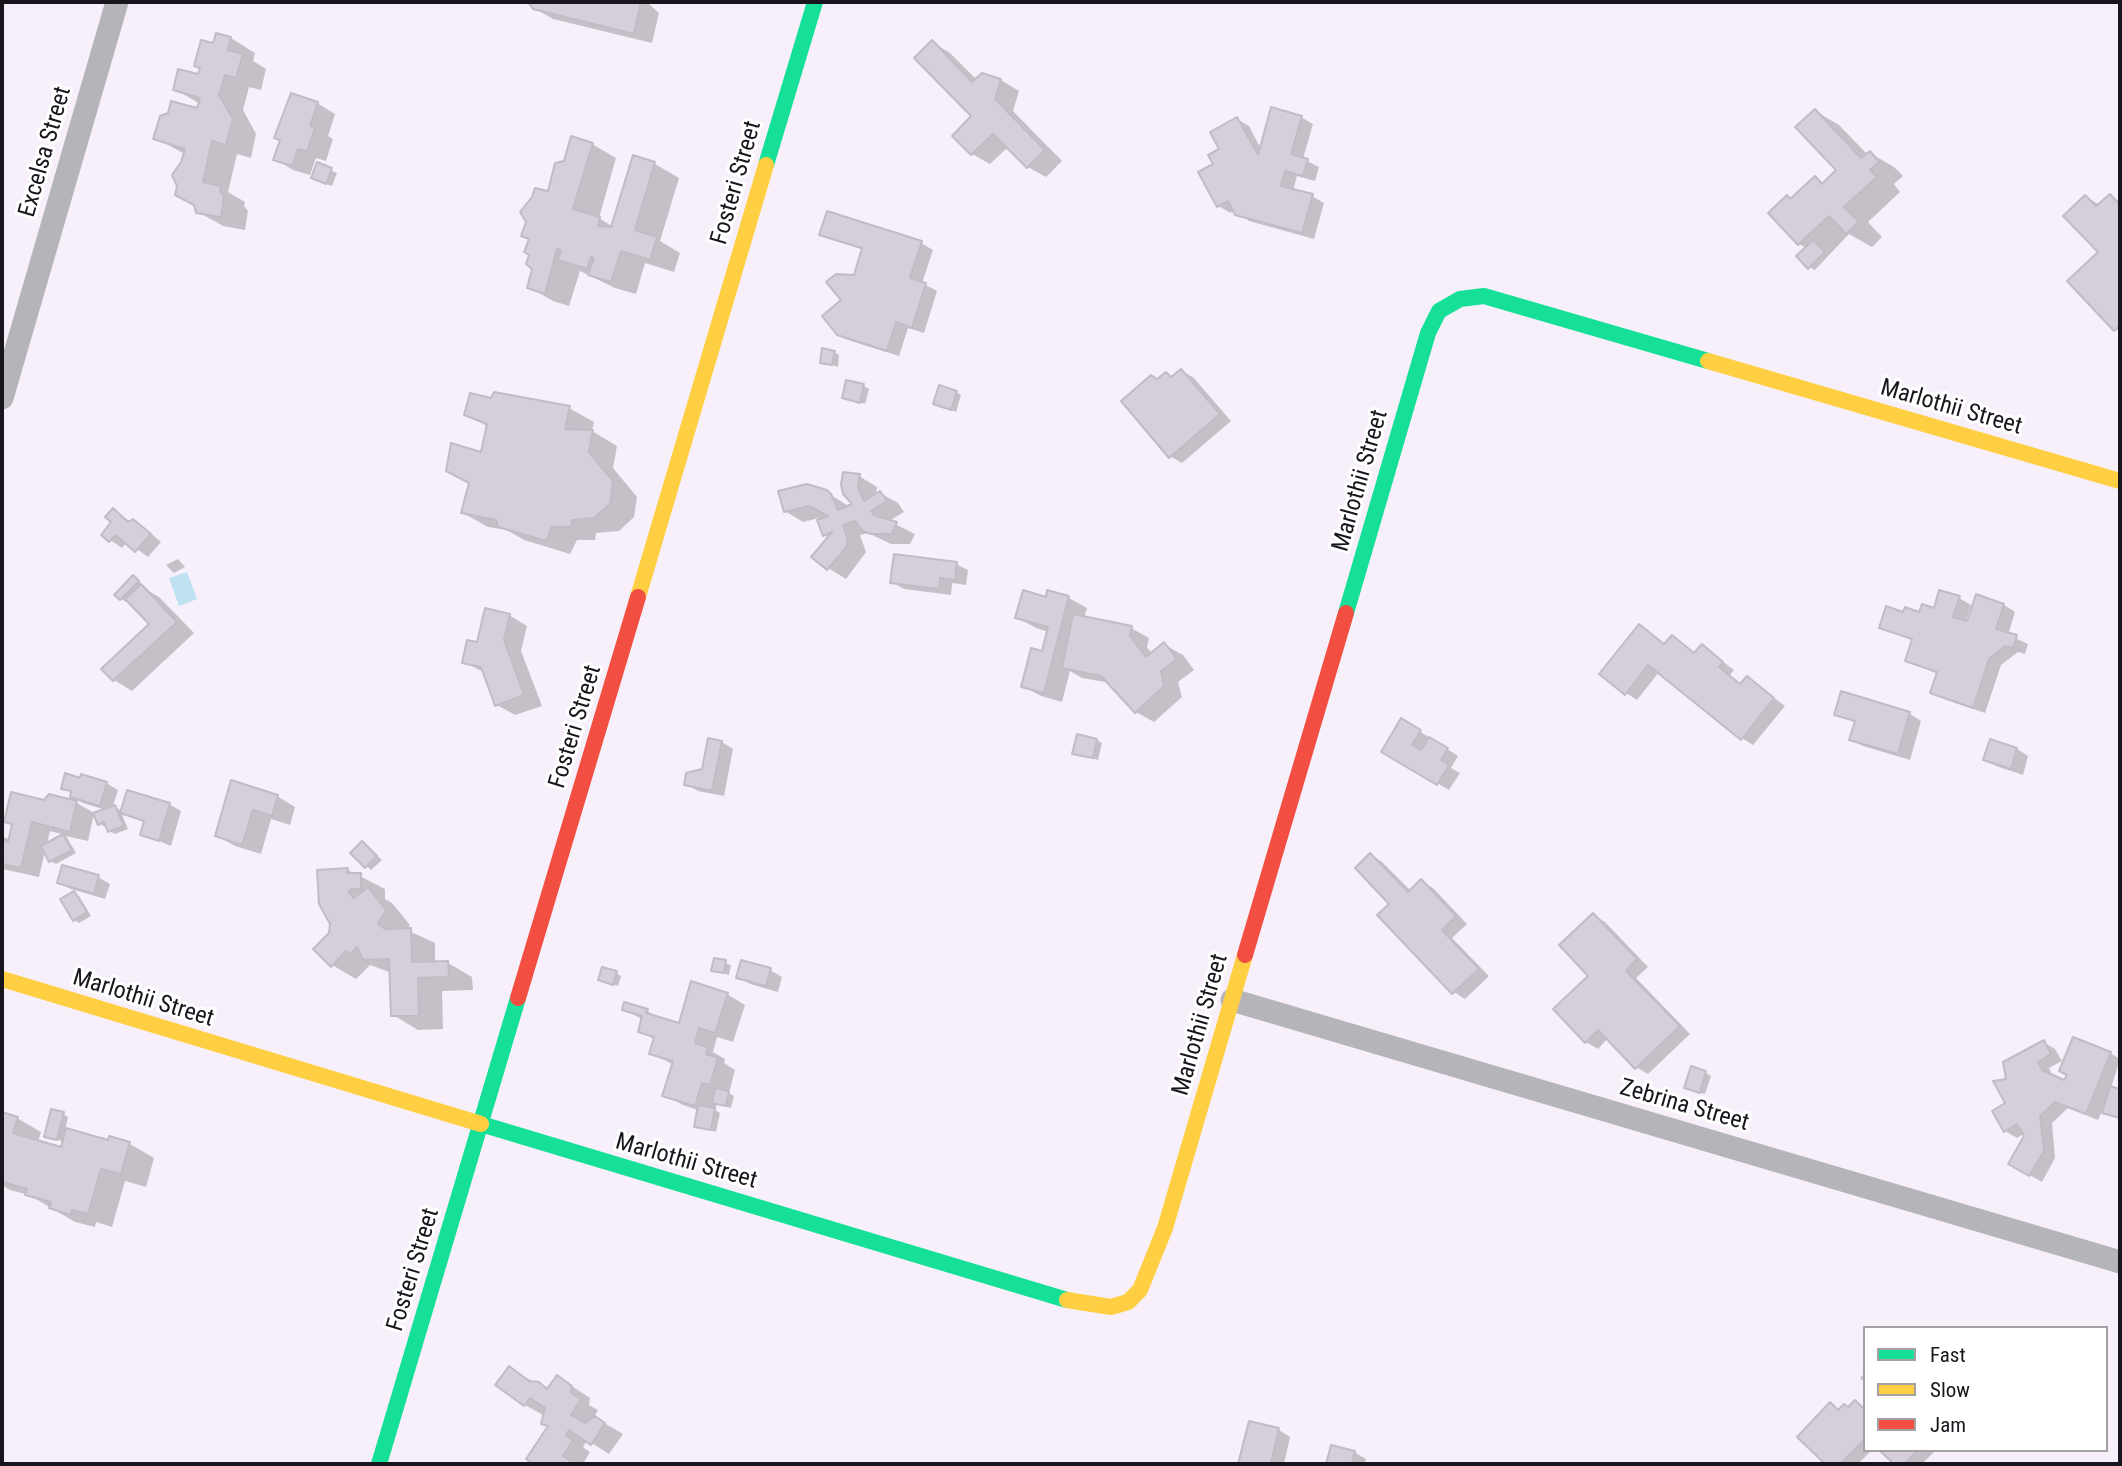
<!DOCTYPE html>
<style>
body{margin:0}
#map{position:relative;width:2122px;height:1466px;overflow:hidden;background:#f7f0fa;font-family:"Roboto Condensed",sans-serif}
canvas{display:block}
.frame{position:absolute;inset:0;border:4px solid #19151c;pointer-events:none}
.legend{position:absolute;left:1863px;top:1326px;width:245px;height:126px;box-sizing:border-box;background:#fff;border:2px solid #a3a1a4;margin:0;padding:9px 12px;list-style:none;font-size:21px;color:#19151c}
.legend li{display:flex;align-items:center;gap:14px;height:35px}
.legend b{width:35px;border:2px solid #a3a1a4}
</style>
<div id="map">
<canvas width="2122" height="1466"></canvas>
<div class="frame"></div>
<ul class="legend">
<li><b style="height:9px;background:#16e098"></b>Fast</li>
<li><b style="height:9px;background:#ffcf43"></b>Slow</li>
<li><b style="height:9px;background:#f24e42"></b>Jam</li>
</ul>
</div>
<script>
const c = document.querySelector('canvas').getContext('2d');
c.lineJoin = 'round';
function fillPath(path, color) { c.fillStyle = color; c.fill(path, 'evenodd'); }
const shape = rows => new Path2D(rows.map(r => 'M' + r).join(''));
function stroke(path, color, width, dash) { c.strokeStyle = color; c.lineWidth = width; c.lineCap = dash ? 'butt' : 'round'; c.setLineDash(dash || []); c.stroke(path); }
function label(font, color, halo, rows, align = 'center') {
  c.font = font + ' "Roboto Condensed",sans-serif'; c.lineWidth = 6; c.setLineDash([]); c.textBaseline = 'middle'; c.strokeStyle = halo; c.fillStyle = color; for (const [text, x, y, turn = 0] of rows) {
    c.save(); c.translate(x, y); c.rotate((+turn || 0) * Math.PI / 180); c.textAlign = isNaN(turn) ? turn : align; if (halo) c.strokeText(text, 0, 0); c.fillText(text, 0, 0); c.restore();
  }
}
fillPath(shape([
 [187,572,197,599,179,606,169,578]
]), '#bee2f1');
fillPath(shape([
 [530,2,647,2,659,13,652,43,553,19,534,8],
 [217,35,231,38,255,53,253,61,266,69,261,90,249,87,243,110,256,134,251,158,237,154,228,192,245,202,244,206,248,211,245,230,223,226,198,212,185,154,155,138,198,110,200,104,175,89,200,76],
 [932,42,950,53,977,80,1001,80,1019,91,1013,111,1062,161,1046,177,1028,167,1008,147,990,164,972,154,974,116],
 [317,103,335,114,328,136,333,139,326,161,316,158,310,175,293,170,275,159],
 [1815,111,1839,125,1868,155,1870,153,1894,167,1903,176,1894,184,1900,192,1868,222,1882,237,1872,247,1849,234,1815,270,1809,267,1807,248,1799,244,1770,213,1792,200,1815,179,1824,184,1839,170],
 [1301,117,1313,124,1303,159,1319,167,1315,181,1297,176,1293,191,1312,196,1324,203,1314,239,1249,221,1235,210,1230,213,1219,206,1215,165,1237,119,1249,126,1261,149],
 [592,144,616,158,599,218,613,227,634,158,655,164,679,178,660,241,680,253,674,272,645,263,636,294,615,288,580,271,569,306,553,301,529,287,549,193,566,162],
 [318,165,337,173,332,186,318,181],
 [2110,196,2120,202,2120,332,2115,329,2086,197,2100,205],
 [821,234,921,243,933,250,922,283,937,291,924,333,908,328,899,356,851,341,838,334,843,300,856,277,864,250,833,240],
 [834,352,839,355,838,367,822,362],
 [1181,371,1193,377,1231,421,1182,463,1170,456,1157,381,1166,374,1173,378],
 [864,386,869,389,865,404,844,398],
 [956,392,961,395,956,412,935,404],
 [492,400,569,408,594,422,592,431,617,446,613,468,637,497,634,517,619,531,596,533,595,540,577,540,570,554,524,540,507,530,488,527,463,513,482,454,488,427,466,414],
 [859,476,877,487,876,495,880,493,898,503,904,512,889,521,915,534,910,544,891,544,868,533,860,535,866,552,846,579,828,568,830,537,825,534,819,518,803,522,785,511,826,492,850,507,854,505],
 [113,510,131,522,133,521,145,528,161,542,148,557,127,542,122,548,103,535,114,522],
 [178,559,185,567,174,573,166,565],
 [956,564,968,570,966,585,952,583,951,595,904,589,892,582],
 [134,577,143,585,142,587,159,597,194,633,132,691,114,680,104,669,152,624,128,600,126,602,121,599],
 [1049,592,1069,598,1087,608,1084,618,1131,628,1149,638,1147,647,1152,654,1165,645,1183,655,1194,670,1178,682,1182,697,1154,722,1136,712,1110,683,1082,678,1070,671,1062,702,1041,696,1023,686,1043,653,1049,632,1036,628,1018,618,1047,599],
 [1977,597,2004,605,2015,612,2008,635,2028,644,2025,654,2018,652,2001,665,1985,713,1944,699,1932,693,1938,674,1907,660,1914,641,1881,627,1904,614,1920,614,1935,610,1959,598,1971,605,1965,623,1969,623],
 [509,615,527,626,521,651,542,706,515,715,497,705,485,673,464,662,478,644],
 [1639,627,1666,645,1672,637,1696,654,1702,646,1734,670,1730,675,1742,685,1747,678,1785,706,1753,745,1742,738,1659,672,1637,700,1626,693],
 [1842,694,1910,714,1921,721,1910,760,1863,746,1851,739,1856,723,1836,714],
 [1402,720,1458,756,1451,768,1460,773,1449,790,1383,751],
 [1097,740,1102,743,1098,760,1074,753],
 [1991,741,2017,749,2028,756,2023,775,1996,766,1985,759],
 [722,742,733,749,724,796,698,791,686,784,703,770],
 [106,783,118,790,113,806,122,811,169,804,181,811,171,846,142,834,146,823,121,812,128,829,115,834,110,831,108,825,105,827,99,823,106,810,83,803,72,797,72,793,63,788],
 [232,783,277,796,295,807,290,825,271,819,261,854,235,846,217,836],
 [49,796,77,803,94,813,88,841,66,836,76,853,56,864,50,861,45,851,39,877,2,869,2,836,10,840,13,826,6,821,45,802],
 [50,831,65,835,47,844],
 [362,843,382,860,371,870,352,853],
 [1371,855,1382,862,1411,891,1421,881,1433,888,1467,924,1452,938,1489,976,1465,999,1454,992,1392,904],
 [348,870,385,889,385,899,392,903,410,925,407,930,435,943,435,964,448,963,472,977,473,990,442,991,443,1029,418,1030,393,1015,392,973,370,965,356,979,332,965,332,924,319,872],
 [98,877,110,884,105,899,71,889,59,883],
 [74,893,79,896,91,916,79,923,74,920],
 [1593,915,1605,922,1648,967,1636,978,1690,1034,1648,1074,1636,1067,1608,1038,1598,1049,1586,1042],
 [715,960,731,965,729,975,713,970],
 [770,970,782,977,778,992,750,984,738,977],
 [616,973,621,976,618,986,605,982],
 [727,994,745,1005,733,1042,717,1037,713,1052,725,1059,724,1063,735,1070,729,1093,734,1096,731,1108,717,1104,715,1110,720,1113,716,1132,696,1126,698,1110,683,1105,665,1095,674,1065,651,1053,655,1040,640,1031,643,1020,624,1009,647,1011,664,1020,680,1025],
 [2043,1042,2055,1049,2062,1061,2049,1068,2053,1077,2065,1083,2110,1053,2120,1059,2111,1088,2120,1091,2120,1120,2102,1111,2098,1120,2068,1108,2052,1123,2055,1158,2042,1182,2010,1164,2026,1136,2025,1133,2017,1138,2005,1131,2008,1080],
 [1706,1073,1711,1076,1705,1094,1691,1090],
 [2,1114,17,1118,41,1132,38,1142,62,1149,64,1142,46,1136,63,1114,68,1117,65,1130,109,1143,110,1138,130,1144,154,1158,146,1187,125,1181,112,1227,96,1222,95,1227,75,1222,29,1195,10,1190,2,1185],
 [509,1368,548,1390,558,1377,590,1398,589,1405,598,1410,594,1417,623,1434,609,1454,587,1440,583,1447,590,1452,583,1464,537,1464,528,1459,549,1427,543,1423,545,1416,525,1405],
 [1865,1373,1865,1383,1860,1378],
 [1855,1402,1865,1408,1865,1450,1872,1450,1858,1464,1828,1464,1799,1437,1830,1405,1840,1411,1849,1409],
 [1250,1423,1279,1430,1290,1437,1284,1464,1240,1464],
 [1332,1447,1354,1452,1366,1459,1365,1464,1328,1464],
 [1881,1450,1936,1450,1922,1464,1896,1464]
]), '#0003');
const building = shape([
 [528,2,641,2,634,34,533,9,528,2],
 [216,33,231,37,228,50,243,54,236,78,225,75,219,95,233,119,226,145,212,141,203,182,221,186,220,191,224,196,221,217,196,213,194,205,175,195,177,186,172,175,181,162,185,149,153,139,160,116,168,113,171,101,197,108,200,98,173,90,178,69,198,74,200,68,194,66,201,40,213,43,216,33],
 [932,40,972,82,982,73,1001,79,995,99,1045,150,1027,168,993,134,971,155,952,136,971,116,914,58,932,40],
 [291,93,318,102,310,126,315,127,307,152,298,149,292,166,273,160,280,140,274,138,291,93],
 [1271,107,1302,116,1291,154,1308,159,1303,176,1285,171,1281,186,1313,194,1302,233,1235,215,1228,201,1217,207,1198,172,1213,164,1208,155,1219,149,1210,132,1237,117,1258,155,1271,107],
 [1815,109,1861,158,1870,151,1879,162,1870,170,1877,177,1844,207,1859,222,1846,234,1829,216,1798,245,1768,213,1787,195,1790,199,1815,176,1822,184,1836,170,1795,127,1815,109],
 [571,136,593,143,573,209,600,217,598,226,611,227,633,155,655,162,635,230,657,237,650,260,621,251,611,282,588,275,594,258,591,257,587,269,558,260,561,250,557,249,545,294,527,288,532,269,526,264,529,255,524,252,529,239,521,236,526,222,520,212,532,197,535,188,548,191,555,163,564,161,571,136],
 [317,162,332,168,326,184,311,178,317,162],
 [2110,194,2120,205,2120,325,2114,331,2067,281,2098,252,2063,216,2085,195,2096,206,2110,194],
 [827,211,922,241,910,278,926,283,912,328,896,322,887,351,837,335,822,316,841,300,826,282,836,274,854,275,862,248,819,235,827,211],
 [1813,240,1825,252,1808,269,1796,256,1813,240],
 [822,348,835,351,832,365,820,363,822,348],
 [1181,369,1220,414,1169,458,1121,401,1151,375,1157,379,1166,372,1171,377,1181,369],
 [846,380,864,384,860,403,842,398,846,380],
 [939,385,957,391,951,410,933,404,939,385],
 [494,392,570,406,565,429,593,430,589,452,613,481,610,504,594,518,572,520,571,527,552,527,546,541,498,527,496,520,461,513,469,483,446,471,451,443,481,452,487,424,464,415,470,393,491,398,494,392],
 [843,472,860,474,858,487,864,501,880,491,887,501,871,511,874,515,897,522,892,534,871,534,863,531,855,521,843,525,848,541,845,549,827,570,811,557,832,532,823,536,817,520,828,516,809,506,784,512,778,491,807,484,827,490,831,494,838,510,852,504,843,494,841,485,843,472],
 [113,508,128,522,133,519,151,534,135,552,116,535,109,542,101,535,111,522,105,517,113,508],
 [894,554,957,562,955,580,940,578,939,589,890,583,894,554],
 [133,575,139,581,120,600,114,595,133,575],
 [141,584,177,622,113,681,101,669,149,624,125,599,141,584],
 [1023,590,1046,597,1047,590,1069,596,1044,693,1021,687,1031,648,1042,651,1048,627,1015,618,1023,590],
 [1939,590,1960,596,1953,617,1967,621,1976,594,2004,604,1996,629,2017,635,2013,648,2005,646,1989,659,1973,708,1930,693,1937,672,1905,661,1912,639,1879,628,1886,606,1903,612,1905,607,1919,612,1922,604,1934,608,1939,590],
 [485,608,510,614,504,640,524,695,495,706,481,667,462,663,467,640,477,642,485,608],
 [1073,614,1132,626,1130,636,1146,657,1164,642,1177,659,1161,671,1164,686,1135,713,1101,676,1062,668,1073,614],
 [1639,624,1664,644,1672,635,1694,653,1702,644,1723,662,1719,667,1740,684,1747,676,1774,698,1741,740,1648,665,1625,695,1599,674,1639,624],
 [1841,691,1910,712,1898,754,1849,740,1855,721,1834,715,1841,691],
 [1401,718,1421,730,1412,745,1421,750,1429,737,1448,748,1441,760,1449,765,1437,785,1381,752,1401,718],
 [1077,734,1097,739,1093,758,1072,754,1077,734],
 [708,738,722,741,712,791,684,785,686,773,702,769,708,738],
 [1990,739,2017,748,2011,769,1983,760,1990,739],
 [65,773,80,778,81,774,107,782,100,806,70,797,71,791,61,789,65,773],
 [231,780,278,795,272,816,253,810,242,845,215,836,231,780],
 [127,790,170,803,159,841,140,835,144,821,120,813,127,790],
 [11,792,44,800,49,794,77,801,70,832,32,822,21,868,2,864,2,840,8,842,12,824,4,822,11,792],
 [115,805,124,826,108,832,104,822,98,825,93,813,115,805],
 [63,834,72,850,49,862,41,846,63,834],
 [362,841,377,856,365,868,350,853,362,841],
 [1370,853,1408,892,1421,879,1456,916,1442,930,1479,969,1452,994,1377,915,1389,904,1355,868,1370,853],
 [62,865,99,875,94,894,57,883,62,865],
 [348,868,347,873,361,873,361,889,352,889,348,892,354,898,368,887,386,910,378,924,385,929,411,928,412,962,448,961,449,977,418,978,419,1016,391,1016,389,959,363,960,357,947,350,955,346,951,331,967,313,949,329,933,330,924,319,904,317,870,348,868],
 [74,891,87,912,73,921,60,899,74,891],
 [1593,913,1637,959,1626,971,1680,1026,1635,1069,1598,1030,1585,1043,1553,1009,1588,976,1559,945,1593,913],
 [714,958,726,960,724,973,711,971,714,958],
 [741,960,771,968,766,986,736,978,741,960],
 [602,967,617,971,613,985,598,980,602,967],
 [691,981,728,993,715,1033,699,1028,695,1043,708,1047,706,1054,718,1058,710,1085,702,1083,695,1106,662,1096,673,1061,649,1054,654,1037,638,1032,642,1016,622,1010,624,1002,648,1009,646,1013,679,1023,691,981],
 [2073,1037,2111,1052,2086,1114,2055,1102,2040,1116,2044,1151,2029,1176,2008,1164,2024,1136,2017,1124,2004,1132,1992,1111,2005,1103,1993,1081,2006,1079,2003,1062,2044,1040,2051,1054,2038,1062,2042,1070,2064,1080,2067,1075,2059,1071,2073,1037],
 [1691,1066,1706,1071,1700,1093,1684,1088,1691,1066],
 [2110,1086,2120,1089,2120,1118,2102,1113,2110,1086],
 [715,1088,729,1091,726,1106,712,1103,715,1088],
 [698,1105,715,1108,711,1130,694,1127,698,1105],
 [51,1109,64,1112,57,1140,44,1137,51,1109],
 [2,1112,18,1117,13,1133,61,1147,66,1128,108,1140,109,1136,130,1142,121,1174,101,1169,88,1214,72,1210,70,1215,49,1208,51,1202,25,1195,27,1189,2,1182,2,1112],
 [509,1366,529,1381,539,1382,547,1389,557,1375,572,1386,571,1393,581,1399,571,1415,585,1423,595,1416,605,1423,591,1445,569,1430,566,1435,573,1440,563,1456,576,1464,534,1464,526,1459,548,1426,541,1424,545,1408,530,1398,524,1406,495,1385,509,1366],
 [1855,1400,1863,1408,1865,1406,1865,1439,1840,1464,1825,1464,1797,1437,1830,1402,1838,1410,1844,1404,1848,1407,1855,1400],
 [1249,1421,1279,1428,1271,1464,1238,1464,1249,1421],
 [1331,1445,1355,1451,1352,1464,1326,1464,1331,1445],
 [1879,1450,1918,1450,1904,1464,1894,1464,1879,1450]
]);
fillPath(building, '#d6ceda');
stroke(building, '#c1bcc4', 2);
stroke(shape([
 [2,398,117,2],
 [1232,1000,2120,1262]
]), '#b5b5b9', 23);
stroke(shape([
 [766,165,815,2],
 [1346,613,1428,333,1439,311,1460,299,1484,296,1708,361],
 [481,1124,1067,1300],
 [379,1464,518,998]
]), '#16e098', 16);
stroke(shape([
 [1708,361,2120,481],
 [638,597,766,165],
 [2,979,481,1124],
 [1067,1300,1111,1307,1128,1302,1140,1290,1165,1228,1245,955]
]), '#ffcf43', 16);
stroke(shape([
 [1245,955,1346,613],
 [518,998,638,597]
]), '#f24e42', 16);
label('24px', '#19151c', '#fff', [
 ["Excelsa Street",46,152,-74],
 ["Fosteri Street",737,183,-74],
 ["Marlothii Street",1951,408,16],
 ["Marlothii Street",1361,481,-74],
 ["Fosteri Street",576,727,-73],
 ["Marlothii Street",143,999,17],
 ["Marlothii Street",1201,1025,-74],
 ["Zebrina Street",1684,1106,16],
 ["Marlothii Street",686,1162,16],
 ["Fosteri Street",414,1270,-73]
]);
</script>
